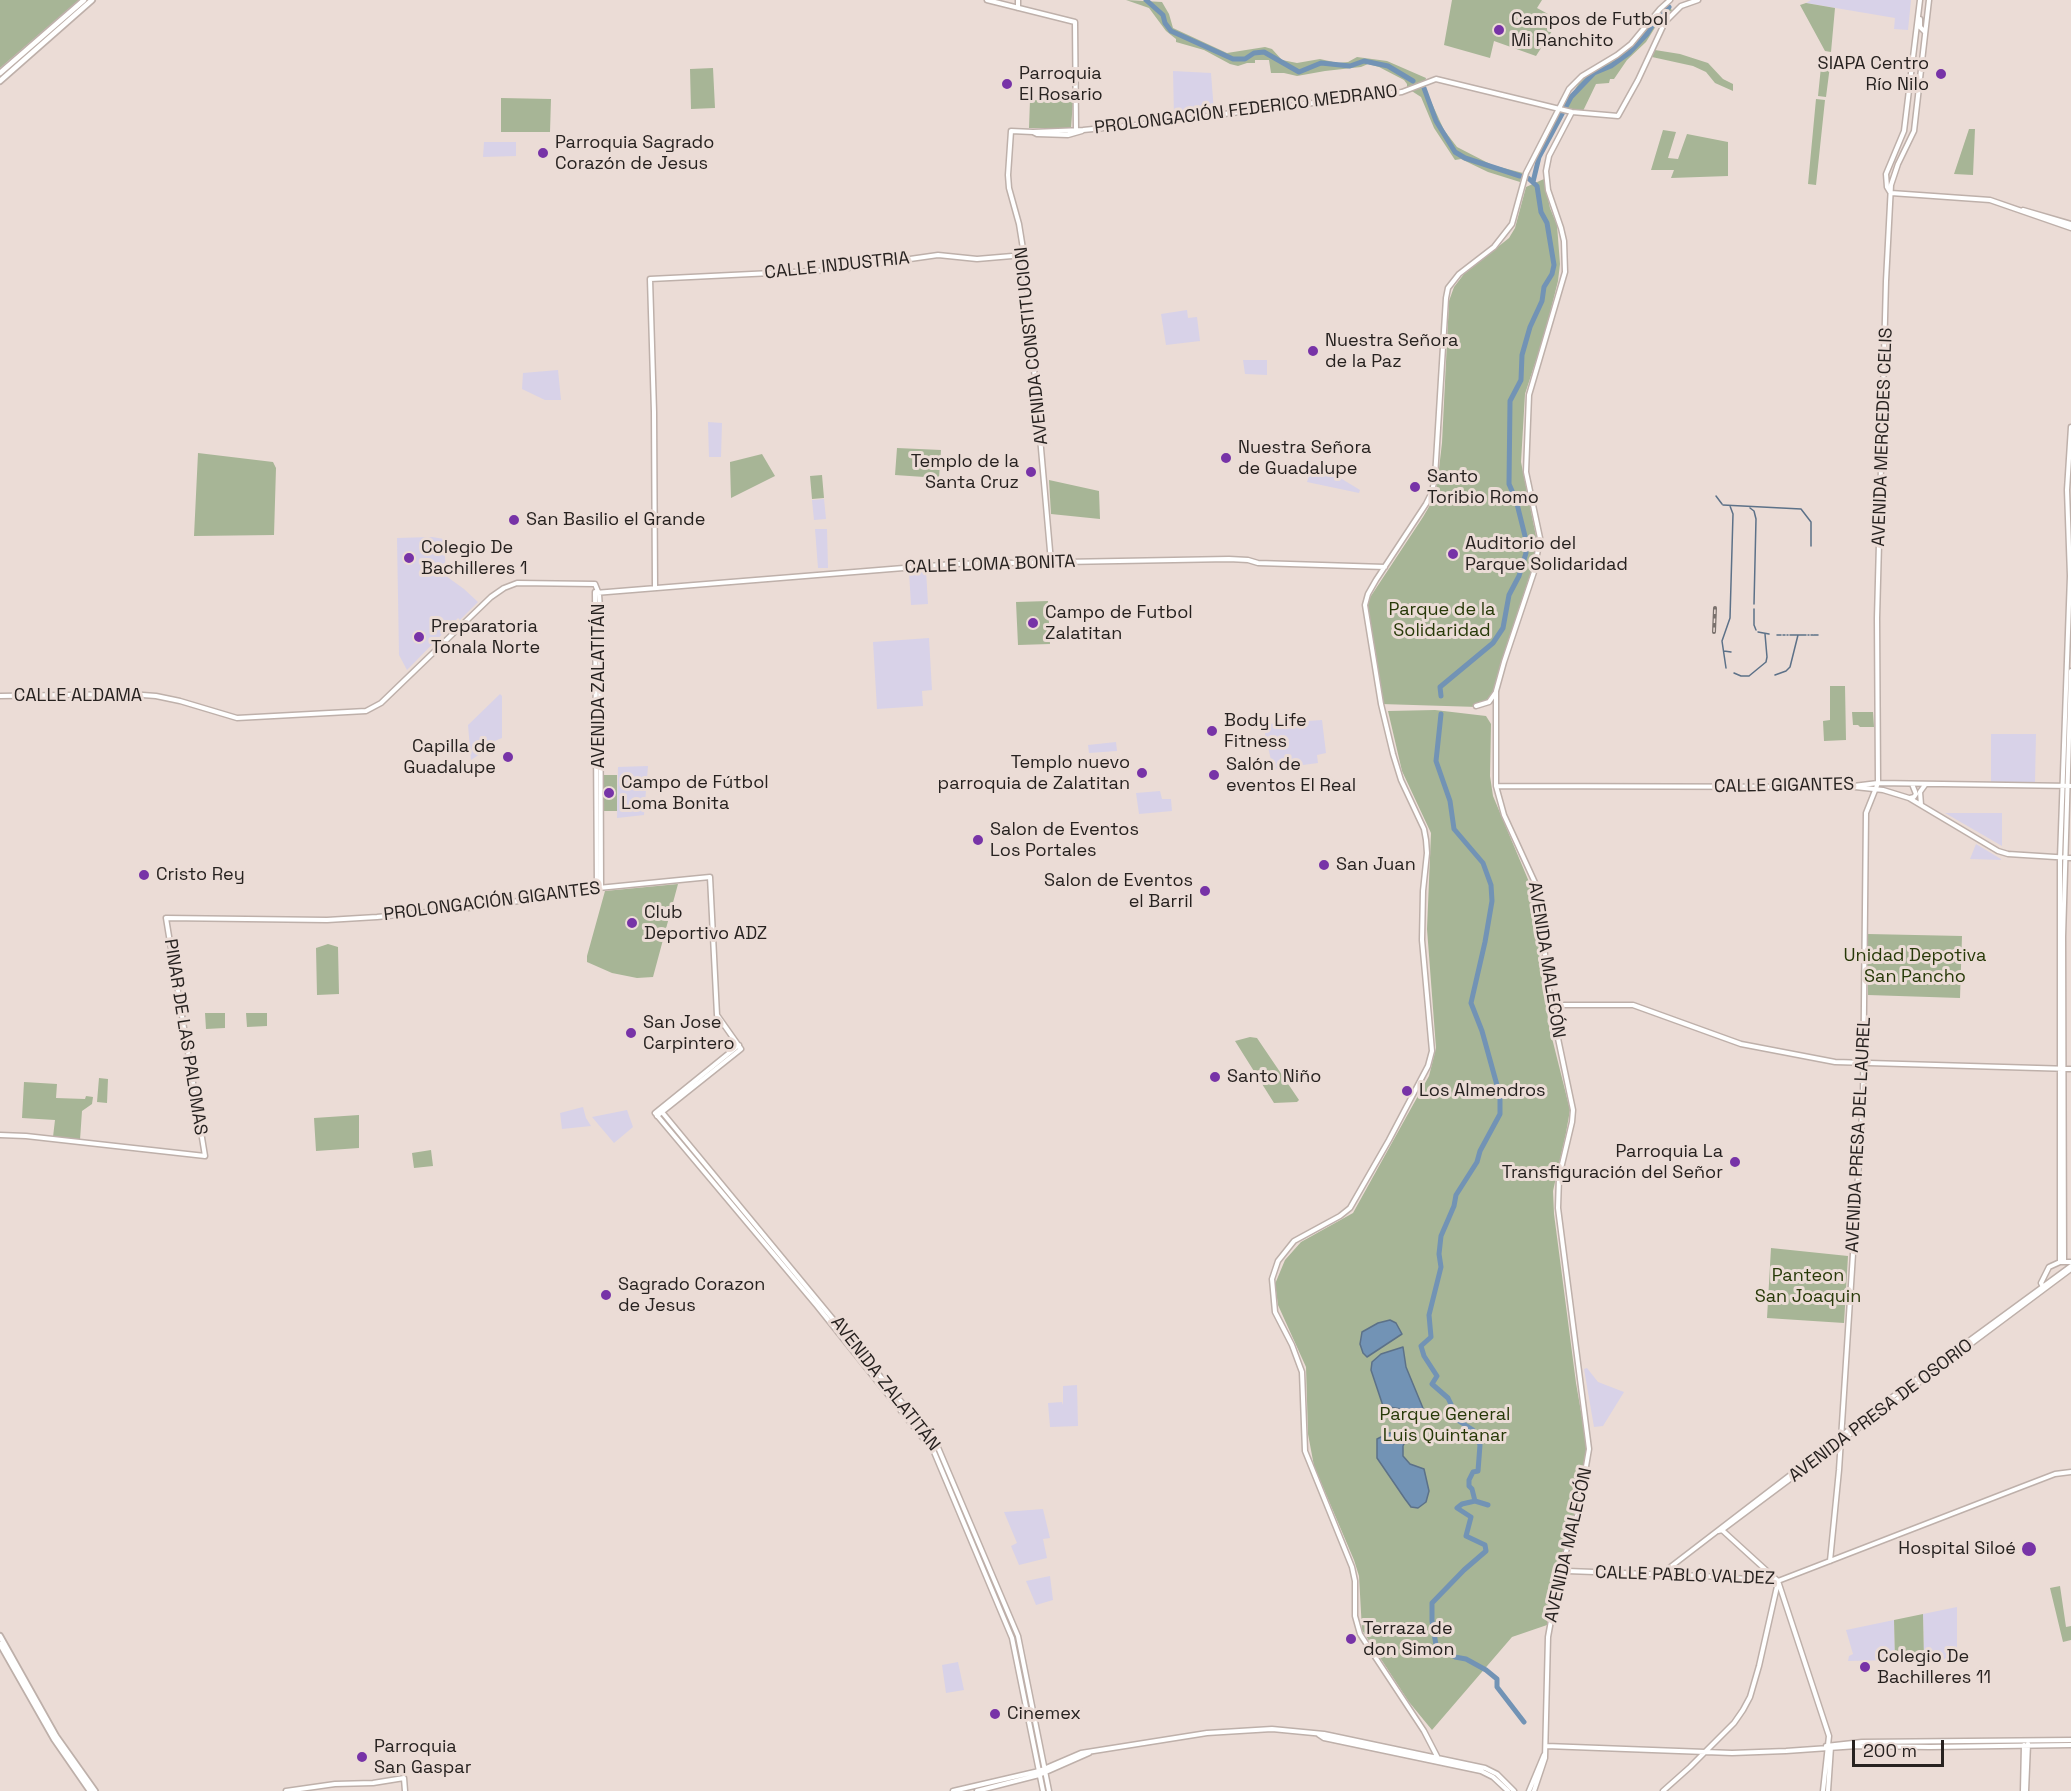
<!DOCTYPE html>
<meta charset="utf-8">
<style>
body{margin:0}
#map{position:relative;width:2071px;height:1791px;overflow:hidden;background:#ebdcd6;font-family:"Space Grotesk",sans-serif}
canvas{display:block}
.scale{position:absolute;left:1852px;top:1740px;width:92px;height:27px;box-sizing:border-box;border:3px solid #272220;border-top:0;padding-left:8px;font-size:18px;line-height:21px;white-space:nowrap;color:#272220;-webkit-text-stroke:4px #ebdcd6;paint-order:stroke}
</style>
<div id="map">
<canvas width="2071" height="1791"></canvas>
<div class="scale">200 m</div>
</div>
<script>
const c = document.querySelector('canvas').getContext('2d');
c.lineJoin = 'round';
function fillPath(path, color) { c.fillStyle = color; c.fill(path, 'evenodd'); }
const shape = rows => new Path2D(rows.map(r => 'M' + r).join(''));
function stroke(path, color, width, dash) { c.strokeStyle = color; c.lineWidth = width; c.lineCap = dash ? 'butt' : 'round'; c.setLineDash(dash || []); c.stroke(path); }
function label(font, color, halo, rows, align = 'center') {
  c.font = font + ' "Space Grotesk",sans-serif'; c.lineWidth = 6; c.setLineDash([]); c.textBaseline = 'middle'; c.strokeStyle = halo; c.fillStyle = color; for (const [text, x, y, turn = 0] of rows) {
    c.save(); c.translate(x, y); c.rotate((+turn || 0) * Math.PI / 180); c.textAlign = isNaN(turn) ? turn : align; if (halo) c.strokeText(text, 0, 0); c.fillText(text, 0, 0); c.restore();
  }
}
fillPath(shape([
 [1811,0,1911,0,1908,30,1894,29,1895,18,1806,3],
 [1173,71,1211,73,1214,112,1174,117],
 [484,142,516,142,516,156,483,157],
 [1187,310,1188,318,1197,317,1200,341,1166,345,1161,314],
 [1243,360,1267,360,1267,375,1245,374],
 [558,370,561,400,545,400,522,389,523,373],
 [708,422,722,423,721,457,709,457],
 [1314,462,1360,490,1359,493,1307,482],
 [824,499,826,519,814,520,812,500],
 [815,529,827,529,828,568,818,568],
 [432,537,444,539,446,576,464,589,478,602,460,620,458,618,407,670,399,655,397,538],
 [926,570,928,604,911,605,909,572],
 [929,638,932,690,922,691,923,706,877,709,873,642],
 [500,694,502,696,502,738,492,742,484,751,471,760,468,725],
 [1322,720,1326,753,1317,755,1318,763,1273,769,1268,747,1264,747,1266,724],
 [1991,734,2036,734,2035,782,1991,782],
 [1116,742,1117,751,1089,753,1088,745],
 [648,766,644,815,617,818,618,767],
 [1160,791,1162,799,1171,799,1172,811,1139,814,1136,793],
 [1945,813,2002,813,2002,846],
 [1976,844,2001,859,2001,860,1970,859],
 [583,1107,586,1118,591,1126,562,1129,560,1113],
 [627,1110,633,1127,614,1143,592,1117],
 [1587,1368,1598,1382,1624,1392,1603,1426,1594,1427,1584,1369],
 [1077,1385,1078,1426,1050,1427,1048,1403,1062,1402,1063,1405,1063,1386],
 [1043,1509,1050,1538,1043,1539,1047,1558,1019,1565,1011,1546,1017,1543,1004,1512],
 [1050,1576,1053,1600,1036,1605,1026,1581],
 [1957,1607,1957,1659,1924,1660,1923,1614],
 [1894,1620,1895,1660,1848,1661,1849,1656,1853,1654,1846,1630],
 [958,1662,964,1690,946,1693,942,1665]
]), '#d8d2e8');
fillPath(shape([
 [0,0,79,0,0,68],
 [1126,0,1162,2,1169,14,1173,28,1227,53,1265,47,1272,49,1282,60,1297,63,1320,59,1338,63,1348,62,1357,57,1387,61,1426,78,1424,86,1444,130,1457,147,1492,165,1523,173,1520,182,1488,172,1461,159,1455,160,1434,128,1421,97,1407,88,1407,84,1404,80,1379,67,1368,64,1361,67,1325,71,1297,76,1284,73,1271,73,1269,60,1255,60,1255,63,1247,63,1238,66,1230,64,1204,50,1176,42,1176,39,1166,31,1149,8],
 [1452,0,1542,0,1537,8,1559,20,1536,56,1494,41,1490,58,1444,45],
 [1806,3,1835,8,1831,52,1825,51,1800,5],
 [1670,6,1672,11,1666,12,1661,18,1646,42,1627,60,1614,79,1610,79,1609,83,1596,84,1583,111,1567,108,1570,103,1568,101,1579,83,1588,75,1632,46,1657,16],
 [1655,50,1680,54,1708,63,1723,79,1733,84,1733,91,1715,83,1706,72,1693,66,1652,57],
 [1822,57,1831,58,1826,97,1818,96],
 [713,68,715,108,691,109,690,69],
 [501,98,551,99,550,132,501,132],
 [1816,99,1825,100,1816,185,1808,184],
 [1030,100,1073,101,1071,128,1029,128],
 [1969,129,1975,129,1973,175,1954,174],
 [1663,130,1676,132,1668,158,1678,159,1687,134,1728,142,1728,176,1671,178,1674,170,1651,170],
 [1544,179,1550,208,1557,225,1560,264,1558,281,1545,333,1525,394,1521,462,1536,536,1535,566,1496,691,1489,702,1478,707,1381,704,1365,605,1423,517,1430,505,1437,486,1442,443,1449,301,1454,287,1464,274,1509,238,1515,228,1526,187],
 [897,448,941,450,939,478,895,475],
 [198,453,273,462,276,468,274,535,194,536],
 [762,454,775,476,731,498,730,462],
 [822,475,824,498,812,499,810,476],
 [1049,480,1099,491,1100,519,1051,514],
 [1048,601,1050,644,1018,645,1016,602],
 [1830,686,1845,686,1846,740,1824,741,1823,721,1830,720],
 [1435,710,1486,716,1491,724,1490,776,1493,796,1532,889,1543,988,1550,1030,1570,1110,1566,1133,1553,1191,1554,1214,1576,1383,1586,1440,1586,1454,1573,1520,1555,1575,1547,1625,1512,1637,1432,1730,1409,1702,1362,1630,1359,1576,1354,1560,1314,1466,1308,1434,1306,1367,1278,1305,1275,1284,1285,1260,1301,1242,1353,1213,1429,1076,1436,1048,1427,929,1431,833,1402,771,1388,711],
 [1852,712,1873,712,1874,727,1860,727,1858,725,1853,725],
 [602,775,617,775,617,811,602,811],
 [678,884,653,977,637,978,612,973,587,962,587,956,605,891],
 [1868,934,1962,936,1960,998,1868,995],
 [328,944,338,947,339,994,317,995,316,948],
 [205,1013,225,1013,225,1028,206,1029],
 [246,1013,267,1013,267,1026,247,1027],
 [1250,1037,1257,1038,1299,1100,1297,1102,1274,1103,1235,1041],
 [99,1078,108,1079,107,1103,97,1102],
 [24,1082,57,1084,56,1098,85,1099,86,1096,93,1097,92,1104,82,1111,80,1140,53,1137,55,1120,22,1118],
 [359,1115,359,1148,316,1151,314,1118],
 [431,1150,433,1166,414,1168,412,1153],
 [1771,1248,1848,1256,1844,1323,1767,1318],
 [2060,1586,2066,1627,2071,1626,2071,1640,2063,1642,2050,1588],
 [1923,1614,1924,1660,1895,1660,1894,1620]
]), '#a7b596');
const water = shape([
 [1390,1320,1396,1323,1402,1334,1367,1357,1363,1353,1360,1344,1362,1332,1378,1323,1390,1320],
 [1403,1347,1406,1367,1425,1413,1383,1406,1371,1370,1372,1362,1381,1354,1403,1347],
 [1402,1432,1408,1436,1403,1446,1403,1456,1410,1464,1424,1469,1429,1491,1426,1502,1418,1508,1411,1507,1405,1499,1377,1458,1377,1439,1389,1433,1402,1432]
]);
fillPath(water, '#7293b5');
stroke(water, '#5c7188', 1.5);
stroke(shape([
 [1716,496,1722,504],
 [1723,505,1801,509,1811,522,1811,546],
 [1750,508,1754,511,1756,519,1754,604],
 [1754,609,1754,625,1756,630],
 [1758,632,1769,634],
 [1777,635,1781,635],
 [1783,635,1785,635],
 [1787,635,1788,635],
 [1790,635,1806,635],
 [1808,635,1809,635],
 [1811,635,1813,635],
 [1814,635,1818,635],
 [1724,651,1731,652],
 [1726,668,1722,641,1730,618,1733,514,1730,506],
 [1734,673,1741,676,1749,676,1766,662,1767,657,1765,634],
 [1775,675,1786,671,1790,667,1798,635]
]), '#5c7188', 1.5);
stroke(shape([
 [1146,0,1163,15,1165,23,1171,31,1233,59,1245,59,1254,53,1264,52,1299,72,1321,63,1350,66,1364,61,1388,66,1413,81],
 [1424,88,1436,121,1455,152,1465,158,1520,176],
 [1533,182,1539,157,1571,97,1594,73,1611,66,1629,53,1647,34,1659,15,1669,7],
 [1441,696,1440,687,1493,643,1503,628,1509,595,1519,576,1526,553,1525,536,1516,500,1509,484,1510,401,1521,380,1522,355,1530,327,1542,301,1544,287,1552,274,1554,265,1547,223,1541,212,1537,186,1528,178],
 [1441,714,1436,761,1450,801,1454,829,1483,863,1491,885,1492,901,1485,942,1471,1003,1482,1031,1500,1096,1500,1114,1480,1151,1477,1162,1456,1195,1454,1206,1441,1236,1439,1254,1441,1267,1429,1315,1431,1337,1421,1346,1424,1356,1437,1376,1432,1384,1448,1398,1459,1421,1473,1430,1480,1445,1478,1471,1473,1472,1469,1480,1469,1486,1472,1489,1475,1501,1488,1505],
 [1475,1501,1462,1504,1457,1508,1471,1517,1466,1536,1485,1545,1486,1551,1464,1570,1432,1603,1432,1621,1436,1645,1455,1657,1466,1659,1486,1670,1497,1679,1497,1687,1524,1722]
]), '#7293b5', 5);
const secondary = shape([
 [987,0,1075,22,1076,130],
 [1018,8,1018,0],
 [1920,19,1920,27,1925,32],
 [1033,132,1083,130,1135,125,1402,92,1436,79,1572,112,1618,116,1638,80,1665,22,1681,6,1698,0],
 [1890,192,1887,187,1886,174,1904,131,1920,0],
 [1891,193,1990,200,2071,228],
 [2023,210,2071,224],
 [1051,562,1024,255,1019,224,1009,188,1008,175,1011,131,1033,132,1037,134,1068,135,1082,131],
 [655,588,654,412,650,279,833,270,938,255,977,259,1024,255],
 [595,592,597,889],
 [595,593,953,564,1229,559,1248,560,1258,563,1385,567],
 [0,696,129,694,156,696,180,701,237,718,366,711,381,703,491,597,504,588,517,583,595,584,599,594,600,609,601,888],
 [1476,706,1489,702,1496,692],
 [1496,786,1845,787,1878,783,2071,786],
 [1855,787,1883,790,1909,798,1998,851,2008,854,2071,858],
 [1910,798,1914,797,1916,794,1912,784],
 [1921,805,1920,792,1925,785],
 [1551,1005,1633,1005,1741,1044,1835,1062,2071,1069],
 [739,1045,655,1113,817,1306,934,1452,1012,1638,1043,1791],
 [662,1112,937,1445,1018,1636,1049,1791],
 [0,1135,26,1136,205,1156,166,918,327,920,377,917,498,905,568,891,710,877,717,1015,741,1049,657,1116],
 [2060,1262,2060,858,2070,576,2067,490,2071,427],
 [2064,1262,2063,937,2071,671],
 [2044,1289,2041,1283,2049,1267,2060,1262,2071,1262],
 [1722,1530,1778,1581,1829,1736,1823,1791],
 [1718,1531,1722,1530,2071,1269],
 [1830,1561,1839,1470,1863,1099,1866,813,1878,783,1877,618,1886,281,1891,185,1898,164,1914,131,1929,0],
 [1567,1571,1704,1576,1778,1581,2016,1489,2055,1474,2071,1472],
 [1660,1575,1884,1403,2071,1266],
 [1318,1734,1324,1738,1481,1771,1493,1777,1508,1791],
 [1546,1746,1732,1753,1786,1751,1857,1746,1930,1747,2071,1745],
 [1826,1746,1862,1742,2071,1740],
 [1440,1762,1424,1731,1360,1634,1355,1616,1355,1581,1352,1567,1305,1451,1302,1372,1292,1345,1275,1312,1272,1279,1278,1261,1294,1241,1340,1216,1350,1208,1389,1140,1428,1066,1432,1051,1422,940,1423,891,1427,853,1426,840,1424,829,1401,780,1393,754,1381,704,1365,605,1368,594,1376,580,1426,504,1432,492,1435,477,1446,298,1448,288,1459,274,1494,247,1512,224,1526,173,1569,89,1582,76,1617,55,1631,44,1660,9,1670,0],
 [286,1791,335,1784,373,1783,404,1778,405,1791],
 [953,1791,1039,1771,1081,1753,1207,1733,1272,1729,1324,1734,1485,1768,1497,1774,1514,1791],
 [977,1791,1039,1775,1089,1753],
 [1529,1791,1544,1755],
 [1534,1791,1545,1758,1548,1637,1560,1571,1578,1513,1589,1449,1558,1208,1559,1177,1572,1122,1573,1110,1551,1005,1537,887,1504,815,1496,786,1496,691,1504,662,1534,572,1540,538,1526,472,1529,395,1565,272,1564,241,1561,228,1548,190,1546,171,1549,156,1572,112],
 [1663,1791,1690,1767,1734,1723,1743,1710,1750,1697,1759,1666,1778,1582],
 [1828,1791,1831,1747],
 [2023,1791,2024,1745],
 [2026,1791,2028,1744]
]);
const primary = shape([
 [0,73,84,0],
 [0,81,92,0],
 [0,1636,56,1736,95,1791],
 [0,1644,54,1739,90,1791]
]);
stroke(secondary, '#beb0aa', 7);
stroke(primary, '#beb0aa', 8);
stroke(secondary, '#fff', 4);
stroke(primary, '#fff', 4.5);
const rail = shape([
 [1714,632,1715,608]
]);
stroke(rail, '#7a716d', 4);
stroke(rail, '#ebdcd6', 1.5, [4.5]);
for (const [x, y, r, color] of [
 [1499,30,6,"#7733a7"],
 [1941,74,6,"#7733a7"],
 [1007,84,6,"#7733a7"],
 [543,153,6,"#7733a7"],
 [1313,351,6,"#7733a7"],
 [1226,458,6,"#7733a7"],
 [1031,472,6,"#7733a7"],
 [1415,487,6,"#7733a7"],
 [514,520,6,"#7733a7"],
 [1453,554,6,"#7733a7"],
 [409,558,6,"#7733a7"],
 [1033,623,6,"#7733a7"],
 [419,637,6,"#7733a7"],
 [1212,731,6,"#7733a7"],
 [508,757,6,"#7733a7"],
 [1142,773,6,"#7733a7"],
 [1214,775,6,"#7733a7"],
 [609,793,6,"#7733a7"],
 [978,840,6,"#7733a7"],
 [1324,865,6,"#7733a7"],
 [144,875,6,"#7733a7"],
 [1205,891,6,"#7733a7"],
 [632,923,6,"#7733a7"],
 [631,1033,6,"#7733a7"],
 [1215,1077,6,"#7733a7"],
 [1407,1091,6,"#7733a7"],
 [1735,1162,6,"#7733a7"],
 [606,1295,6,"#7733a7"],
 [2029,1549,8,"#7733a7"],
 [1351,1639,6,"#7733a7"],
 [1865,1667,6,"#7733a7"],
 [995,1714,6,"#7733a7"],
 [362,1757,6,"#7733a7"]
]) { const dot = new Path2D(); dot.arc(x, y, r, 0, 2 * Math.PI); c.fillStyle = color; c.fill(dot); stroke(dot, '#ebdcd6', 2); }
label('18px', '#272220', '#ebdcd6', [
 ["Campos de Futbol",1511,20],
 ["Mi Ranchito",1511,41],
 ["SIAPA Centro",1929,64,"right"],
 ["Río Nilo",1929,85,"right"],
 ["Parroquia",1019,74],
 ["El Rosario",1019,95],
 ["Parroquia Sagrado",555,143],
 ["Corazón de Jesus",555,164],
 ["Nuestra Señora",1325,341],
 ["de la Paz",1325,362],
 ["Nuestra Señora",1238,448],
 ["de Guadalupe",1238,469],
 ["Templo de la",1019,462,"right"],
 ["Santa Cruz",1019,483,"right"],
 ["Santo",1427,477],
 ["Toribio Romo",1427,498],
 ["San Basilio el Grande",526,520],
 ["Auditorio del",1465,544],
 ["Parque Solidaridad",1465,565],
 ["Colegio De",421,548],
 ["Bachilleres 1",421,569],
 ["Campo de Futbol",1045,613],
 ["Zalatitan",1045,634],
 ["Preparatoria",431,627],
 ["Tonala Norte",431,648],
 ["Body Life",1224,721],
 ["Fitness",1224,742],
 ["Capilla de",496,747,"right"],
 ["Guadalupe",496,768,"right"],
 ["Templo nuevo",1130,763,"right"],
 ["parroquia de Zalatitan",1130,784,"right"],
 ["Salón de",1226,765],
 ["eventos El Real",1226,786],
 ["Campo de Fútbol",621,783],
 ["Loma Bonita",621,804],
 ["Salon de Eventos",990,830],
 ["Los Portales",990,851],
 ["San Juan",1336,865],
 ["Cristo Rey",156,875],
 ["Salon de Eventos",1193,881,"right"],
 ["el Barril",1193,902,"right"],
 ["Club",644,913],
 ["Deportivo ADZ",644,934],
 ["San Jose",643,1023],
 ["Carpintero",643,1044],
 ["Santo Niño",1227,1077],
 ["Los Almendros",1419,1091],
 ["Parroquia La",1723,1152,"right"],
 ["Transfiguración del Señor",1723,1173,"right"],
 ["Sagrado Corazon",618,1285],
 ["de Jesus",618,1306],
 ["Hospital Siloé",2016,1549,"right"],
 ["Terraza de",1363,1629],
 ["don Simon",1363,1650],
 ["Colegio De",1877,1657],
 ["Bachilleres 11",1877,1678],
 ["Cinemex",1007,1714],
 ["Parroquia",374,1747],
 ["San Gaspar",374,1768]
], 'left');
label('18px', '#272220', '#ebdcd6', [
 ["PROLONGACIÓN FEDERICO MEDRANO",1246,110,-7],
 ["CALLE INDUSTRIA",837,266,-6],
 ["AVENIDA CONSTITUCION",1032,346,-96],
 ["AVENIDA MERCEDES CELIS",1883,437,-88],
 ["CALLE LOMA BONITA",990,565,-2],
 ["AVENIDA ZALATITÁN",599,686,-90],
 ["CALLE ALDAMA",78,696],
 ["CALLE GIGANTES",1784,786,-1],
 ["PROLONGACIÓN GIGANTES",492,902,-7],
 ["AVENIDA MALECÓN",1546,960,81],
 ["PINAR DE LAS PALOMAS",185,1037,81],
 ["AVENIDA PRESA DEL LAUREL",1859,1135,-87],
 ["AVENIDA ZALATITÁN",885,1384,52],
 ["AVENIDA PRESA DE OSORIO",1881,1411,-37],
 ["AVENIDA MALECÓN",1569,1545,-77],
 ["CALLE PABLO VALDEZ",1685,1576,2]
]);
label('18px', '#273908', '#ebdcd6', [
 ["Parque de la",1442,610],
 ["Solidaridad",1442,631],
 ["Unidad Depotiva",1915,956],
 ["San Pancho",1915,977],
 ["Panteon",1808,1276],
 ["San Joaquin",1808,1297],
 ["Parque General",1445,1415],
 ["Luis Quintanar",1445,1436]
]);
</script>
